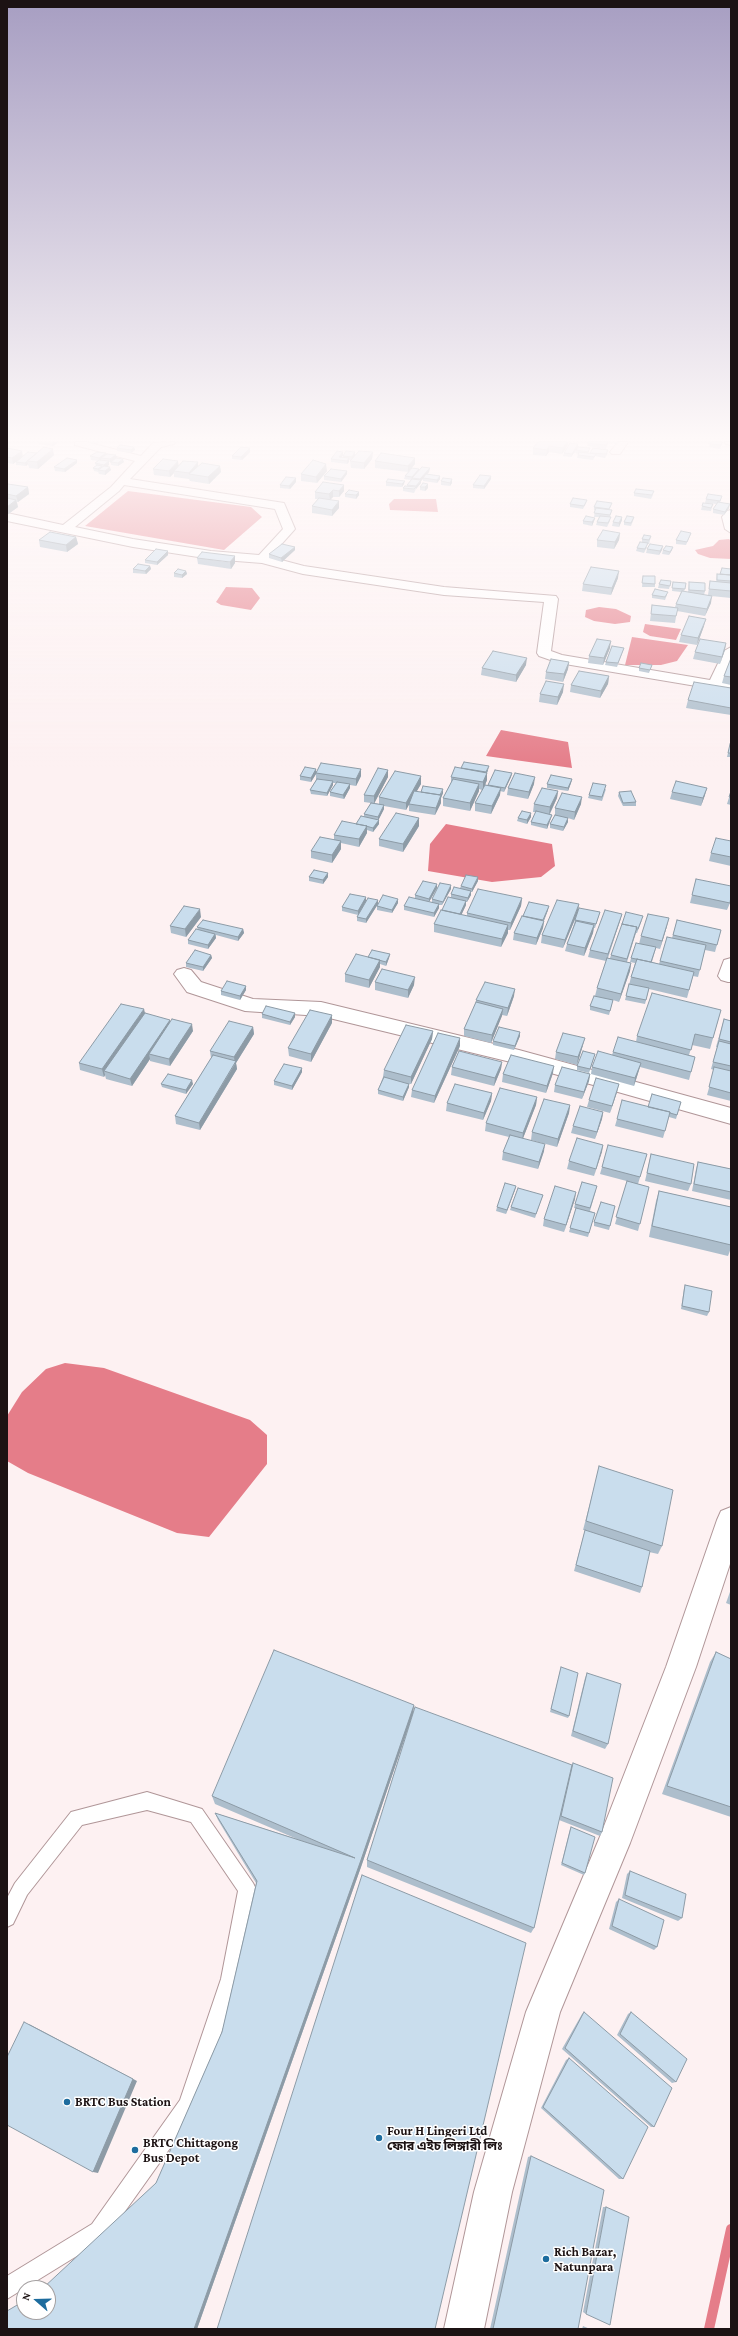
<!DOCTYPE html>
<meta charset="utf-8">
<style>
body{margin:0}
#map{position:relative;width:738px;height:2336px;overflow:hidden;background:#fdf1f2;font-family:"Crimson Pro",serif}
canvas{display:block}
.frame{position:absolute;inset:0;border:8px solid #1c1213;pointer-events:none}
.north{position:absolute;left:16px;top:2280px;width:40px;height:40px;box-sizing:border-box;background:#fff;border:1px solid #a4a0a1;border-radius:50%;rotate:290deg;font-size:11px;font-weight:700;line-height:16px;text-align:center;color:#1c1213}
.north::after{content:'';display:block;margin:auto;width:14px;height:18px;background:#1d6c9e;clip-path:polygon(50% 0,100% 100%,50% 72%,0 100%)}
</style>
<div id="map">
<canvas width="738" height="2336"></canvas>
<div class="frame"></div>
<div class="north">N</div>
</div>
<script>
const c = document.querySelector('canvas').getContext('2d');
c.lineJoin = 'round';
function fillPath(path, color) { c.fillStyle = color; c.fill(path, 'evenodd'); }
const shape = rows => new Path2D(rows.map(r => 'M' + r).join(''));
function stroke(path, color, width, dash) { c.strokeStyle = color; c.lineWidth = width; c.lineCap = dash ? 'butt' : 'round'; c.setLineDash(dash || []); c.stroke(path); }
function label(font, color, halo, rows, align = 'center') {
  c.font = font + ' "Crimson Pro","Noto Sans Bengali",serif'; c.lineWidth = 3; c.setLineDash([]); c.textBaseline = 'middle'; c.strokeStyle = halo; c.fillStyle = color; for (const [text, x, y, turn = 0] of rows) {
    c.save(); c.translate(x, y); c.rotate((+turn || 0) * Math.PI / 180); c.textAlign = isNaN(turn) ? turn : align; if (halo) c.strokeText(text, 0, 0); c.fillText(text, 0, 0); c.restore();
  }
}
fillPath(shape([
 [128,491,251,507,262,517,224,550,85,526],
 [394,499,436,499,438,512,390,510,389,504],
 [729,539,731,541,731,559,710,558,698,554,695,550,713,546,719,540],
 [226,587,252,588,260,598,251,610,221,605,216,602],
 [599,607,616,609,631,616,630,622,615,624,594,621,585,617,586,610],
 [645,624,681,629,676,640,650,636,643,632],
 [632,637,688,645,677,661,661,665,625,665],
 [501,730,568,742,572,768,486,756],
 [446,824,552,844,555,866,541,877,492,882,428,871,430,844],
 [65,1363,104,1368,250,1420,267,1435,267,1464,209,1537,177,1533,28,1473,7,1461,7,1416,22,1392,46,1369]
]), '#e57d89');
stroke(shape([
 [709,2329,731,2229]
]), '#e57d89', 10);
const service = shape([
 [147,1792,202,1809,253,1883,256,1889,239,1979,195,2113,106,2238,7,2299,7,2276,92,2224,180,2100,221,1979,238,1891,191,1822,147,1810,82,1825,27,1895,13,1924,7,1927,7,1898,15,1883,71,1812,147,1792]
]);
const minor = shape([
 [75,442,86,442,141,456,153,443,175,442,174,444,161,447,130,479,284,503,295,529,270,557,304,566,444,587,556,596,558,599,551,651,562,655,710,680,724,651,731,647,731,666,724,682,731,684,731,692,714,691,708,688,559,663,539,656,537,653,544,602,444,595,303,574,262,563,211,559,133,547,7,521,7,513,63,525,111,487,135,461,75,445,75,442],
 [124,485,275,509,283,529,259,555,211,551,133,539,75,527,119,491,124,485],
 [618,442,628,442,620,454,612,454,610,452,618,442],
 [725,442,731,442,731,445,726,444,725,442],
 [731,510,731,533,725,529,722,517,727,511,731,510],
 [731,958,731,982,728,982,721,980,718,976,724,960,731,958],
 [184,968,191,970,201,982,253,999,321,1002,519,1050,731,1108,731,1124,519,1064,321,1016,245,1011,187,992,174,974,177,970,184,968],
 [731,1507,731,1561,696,1667,630,1843,560,2012,512,2192,484,2329,444,2329,474,2192,526,2012,599,1839,666,1667,717,1520,721,1511,731,1507]
]);
stroke(service, '#b09698', 2);
stroke(minor, '#b09698', 2);
fillPath(service, '#fff');
fillPath(minor, '#fff');
fillPath(shape([
 [39,442,58,442,53,446,39,444],
 [88,442,99,442,100,443,88,443],
 [538,442,568,442,568,445,562,454,549,452,546,456,533,455,533,448],
 [588,442,619,442,617,444,608,443,606,449,587,446],
 [708,442,723,442,720,449,709,447,710,444,708,444],
 [578,444,578,447,589,451,588,453,590,454,590,453,608,453,605,458,595,456,593,460,577,458,578,454,575,453,576,451,571,457,563,456,564,453],
 [134,447,135,450,131,453,117,451,117,448],
 [7,448,23,456,54,455,38,469,29,468,28,464,26,466,16,465,16,462,13,464,7,463],
 [250,448,250,452,242,460,232,459,232,456],
 [343,452,343,455,341,458,343,458,343,456,355,452,355,455,373,452,372,459,364,469,351,468,350,461,351,460,349,460,349,462,347,464,331,462,331,459],
 [106,453,106,455,117,458,124,462,118,466,111,465,111,462,109,462,109,465,107,466,111,470,105,475,99,474,98,472,94,471,93,468,96,466,95,463,98,461,91,460,90,456],
 [375,461,415,464,409,471,419,471,430,468,429,472,427,474,440,476,440,479,437,483,423,481,423,479,421,481,421,483,416,489,414,493,403,491,403,488,407,486,407,485,411,480,404,479,405,476,408,472,375,468],
 [198,462,198,466,220,466,221,472,209,484,190,481,189,479,174,477,174,473,170,477,154,475,153,469],
 [77,463,65,472,55,471,54,467],
 [327,471,317,483,301,481,301,474],
 [347,471,347,474,341,482,324,480,324,476],
 [452,479,452,483,450,486,441,485,441,481],
 [491,479,484,489,473,488,473,485],
 [296,482,290,489,280,488,280,485],
 [386,482,404,484,402,487,386,486],
 [428,484,428,488,425,491,420,490,420,487],
 [7,485,28,487,29,494,18,502,17,502,18,507,7,515],
 [344,485,344,491,339,497,333,497,330,500,339,508,332,516,312,513,312,506,319,499,315,499,315,492],
 [634,493,653,495,651,499,634,496],
 [345,494,359,495,356,499,345,497],
 [706,499,721,499,720,503,729,508,724,515,713,513,713,509,717,504,705,503],
 [587,500,586,503,583,509,570,507,570,504],
 [713,504,711,511,701,510,702,506],
 [611,506,609,510,612,510,610,517,610,521,607,527,596,525,597,522,599,517,594,517,595,510,594,510,594,507],
 [634,517,633,521,631,526,624,525,624,522],
 [595,518,594,521,592,526,583,524,583,521],
 [622,520,619,527,612,526,613,522],
 [620,533,619,540,614,549,597,547,597,540],
 [691,533,690,536,686,545,676,544,676,540],
 [651,536,649,544,642,543,642,539],
 [76,537,78,544,67,552,40,547,39,540],
 [647,547,644,553,636,551,637,548],
 [673,547,672,550,669,555,662,554,663,550],
 [647,549,662,550,659,555,646,553],
 [295,550,282,562,269,558,269,554],
 [168,551,168,555,157,565,145,563,145,560],
 [197,558,235,563,231,569,198,564],
 [150,566,151,569,146,574,133,573,133,569],
 [731,569,731,598,711,596,711,603,705,616,677,611,675,623,650,621,652,605,675,607,676,604,681,592,672,591,673,582,686,583,684,592,688,592,689,582,705,591,704,595,708,595,710,581,716,582,717,574,720,574],
 [186,571,187,574,182,578,174,577,174,573],
 [643,576,655,584,655,587,642,587],
 [618,578,611,595,582,591,583,584],
 [671,581,669,589,658,588,659,584],
 [652,595,667,595,665,600,652,598],
 [704,626,697,645,679,642,681,635],
 [610,648,603,665,588,663,589,656],
 [624,648,623,651,617,667,605,665,606,662],
 [725,650,720,664,693,659,695,652],
 [731,658,731,685,722,683,724,676],
 [569,662,568,669,563,682,545,679,546,672],
 [526,665,516,682,481,675,482,668],
 [652,665,649,673,639,671,639,668],
 [609,676,608,684,600,698,570,692,571,685],
 [731,688,731,715,686,708,688,700],
 [563,692,557,705,539,702,540,694],
 [730,744,731,745,731,757,727,757],
 [461,768,488,770,487,773,487,780,485,785,488,785,512,773,511,777,504,792,500,791,500,795,491,814,475,811,475,803,482,790,479,789,479,791,470,811,443,806,443,798,451,783,451,777],
 [316,769,316,771,361,769,361,776,356,786,350,785,350,788,344,799,330,796,330,792,336,783,333,783,333,785,327,796,311,794,310,790,316,780,316,774,311,782,300,780,300,776],
 [388,770,388,777,374,803,379,804,379,797,421,776,421,784,416,792,443,793,441,798,441,803,435,815,409,811,409,804,406,810,384,806,384,809,378,820,379,824,373,832,367,830,367,833,359,847,341,843,341,849,332,863,311,858,311,851,334,840,334,835,356,824,364,817,364,814,371,803,364,802,364,795],
 [572,779,571,783,568,791,547,788,547,784],
 [534,784,528,799,507,795,508,788],
 [606,789,602,801,588,798,589,795],
 [558,791,557,798,550,814,552,815,551,818,547,829,531,825,531,822,536,812,533,812,534,804],
 [731,791,731,805,727,804],
 [619,792,636,802,636,806,623,806,618,796],
 [672,792,705,795,701,806,670,799],
 [581,804,574,820,568,818,568,822,563,831,550,828,550,824,555,815,555,808],
 [531,817,527,824,517,821,518,818],
 [419,818,419,826,403,852,379,846,379,839],
 [731,841,731,866,709,861,711,853],
 [328,873,328,877,323,884,309,881,309,877],
 [696,879,730,903,727,910,690,903],
 [478,881,472,892,471,892,471,895,467,902,466,902,466,905,461,915,467,916,467,913,522,898,521,906,510,930,508,930,508,933,501,947,434,932,434,924,451,897,451,894,460,888,461,886],
 [437,888,429,902,432,902,432,899,451,889,442,905,439,905,439,908,434,917,404,910,404,906,415,898,415,895],
 [366,897,366,901,378,900,378,904,366,923,357,921,357,917,358,915,342,911,342,907],
 [398,903,392,913,377,910,377,906],
 [548,910,544,921,543,928,536,945,513,940,514,933,523,916],
 [578,912,563,948,541,943,542,935],
 [600,912,595,928,594,928,593,933,584,956,565,951,567,944,574,924,575,920],
 [622,914,620,921,608,958,610,958,611,955,642,920,637,933,636,933,627,962,631,963,630,971,619,1002,613,1000,609,1015,590,1010,590,1006,595,996,597,988,606,961,588,957,590,950],
 [201,917,186,937,171,933,170,926],
 [677,920,721,930,715,952,705,950,698,977,693,976,687,998,649,989,645,1004,625,1000,629,985,631,977,635,963,630,962,631,958,639,944,641,936,667,926,660,949,656,948,652,962,659,964,667,937,672,938],
 [197,927,243,929,244,933,238,941,216,935,216,938,208,949,188,944,188,940,198,930],
 [390,954,389,958,386,966,380,964,380,967,369,988,345,982,345,974,368,957],
 [211,955,212,958,203,971,186,967,186,963],
 [375,982,414,985,408,998,375,990],
 [246,986,246,990,240,1000,221,995,221,991],
 [514,996,507,1016,502,1015,491,1043,464,1036,464,1029,476,1002,476,1000],
 [721,1010,710,1049,692,1045,689,1055,695,1057,689,1080,640,1067,634,1086,591,1074,592,1067,612,1055,613,1052,636,1042,637,1036],
 [295,1013,295,1017,290,1025,262,1018,262,1014],
 [145,1014,170,1022,193,1031,170,1066,150,1061,150,1059,132,1086,106,1079,105,1075,104,1077,80,1070,79,1063],
 [724,1019,731,1021,731,1101,707,1095,714,1070,711,1069,717,1047,716,1047],
 [332,1023,311,1062,289,1056,288,1048],
 [253,1027,254,1034,236,1063,237,1069,200,1130,176,1124,175,1116,211,1058,210,1051],
 [433,1031,432,1039,411,1084,409,1084,409,1087,403,1101,378,1094,378,1090,383,1077,384,1070],
 [520,1036,514,1050,493,1045,493,1041],
 [583,1045,577,1065,555,1059,556,1052],
 [460,1046,434,1103,411,1097,412,1090],
 [594,1058,589,1073,577,1070,577,1066],
 [502,1062,501,1069,494,1086,451,1075,452,1067],
 [302,1068,302,1072,292,1090,274,1085,274,1081],
 [553,1073,546,1093,502,1082,503,1074],
 [590,1074,589,1081,582,1099,554,1092,555,1085],
 [161,1084,193,1084,186,1094,162,1087],
 [617,1092,610,1113,587,1107,589,1100],
 [492,1093,491,1101,483,1120,446,1111,447,1103],
 [537,1097,536,1105,523,1138,544,1151,538,1169,502,1160,503,1152,509,1137,485,1131,486,1123],
 [681,1102,676,1119,669,1117,663,1138,615,1126,617,1119,648,1107],
 [570,1105,569,1113,557,1147,531,1140,532,1132],
 [603,1112,602,1119,595,1139,571,1133,573,1126],
 [603,1145,594,1176,567,1169,569,1161],
 [647,1154,638,1184,600,1174,602,1167],
 [651,1154,691,1184,688,1191,645,1181],
 [698,1162,731,1169,731,1200,692,1191,696,1169],
 [627,1181,649,1187,638,1231,615,1224],
 [516,1186,515,1190,506,1214,496,1211,497,1207],
 [596,1190,590,1211,595,1213,588,1237,569,1232,576,1208,574,1208,575,1204],
 [659,1191,731,1207,731,1248,728,1256,649,1237,656,1201],
 [543,1195,542,1198,535,1218,510,1210,511,1207],
 [575,1199,564,1232,543,1226,544,1219],
 [615,1206,609,1230,594,1226,594,1222],
 [685,1285,709,1312,707,1316,681,1309,684,1288],
 [599,1466,662,1546,658,1554,649,1552,642,1587,640,1593,574,1571,585,1530,583,1530,597,1476],
 [731,1589,731,1605,726,1603],
 [716,1652,731,1659,731,1817,662,1794,710,1662],
 [561,1667,569,1716,568,1718,550,1712],
 [587,1673,608,1744,605,1749,571,1736,585,1678],
 [414,1705,413,1714,361,1867,197,2329,24,2312,156,2183,222,2032,256,1883,218,1820,215,1813,297,1839,215,1804,212,1796],
 [573,1763,602,1832,600,1836,559,1820,534,1928,531,1933,367,1867,367,1860,572,1766],
 [571,1827,585,1873,584,1875,561,1865,570,1829],
 [630,1871,682,1918,678,1921,622,1898,627,1874],
 [619,1899,657,1947,654,1950,609,1929,616,1902],
 [584,2012,654,2127,651,2127,562,2049,582,2014],
 [631,2012,676,2082,672,2083,617,2035,628,2014],
 [569,2058,623,2179,619,2179,541,2108,566,2060],
 [531,2156,578,2329,490,2329,528,2157],
 [603,2207,606,2207,586,2314,583,2312],
 [583,2326,590,2329,582,2329]
]), '#adbecc');
fillPath(shape([
 [7,442,12,442,8,444],
 [52,442,58,442,53,446],
 [567,442,568,442,568,445,562,454,563,448],
 [578,444,578,447,571,457,572,454],
 [549,446,549,452,546,456,547,450],
 [134,447,135,450,131,453,131,450],
 [250,448,250,452,242,460,241,457],
 [53,449,54,455,38,469,37,462],
 [22,451,23,457,13,464,12,458],
 [343,452,343,455,339,461,339,457],
 [355,452,355,456,352,460,352,457],
 [373,452,372,459,364,469,364,463],
 [106,453,106,456,101,458,101,460,99,461,99,458],
 [116,455,117,458,110,463,110,459],
 [349,458,349,462,347,464,347,461],
 [415,458,415,464,408,472,408,466],
 [123,459,124,462,118,466,118,463],
 [77,460,77,463,65,472,64,469],
 [27,461,28,464,26,466,25,463],
 [109,461,109,465,105,468,104,465],
 [178,461,179,468,174,471,174,473,170,477,169,471],
 [198,462,198,469,189,474,189,479,189,473],
 [326,464,327,471,317,483,316,477],
 [220,466,221,472,209,484,208,477],
 [110,467,111,470,105,475,105,471],
 [430,468,429,472,421,481,421,483,416,489,416,486,420,482,420,479],
 [419,469,419,472,412,478,411,480,412,477],
 [347,471,347,474,341,482,341,479],
 [440,476,440,479,437,483,437,480],
 [491,476,491,479,484,489,484,486],
 [296,478,296,482,290,489,289,486],
 [452,479,452,483,450,486,450,483],
 [405,481,404,484,402,487,402,484],
 [428,484,428,488,425,491,425,487],
 [344,485,344,491,339,497,339,491],
 [28,487,29,494,18,502,16,496],
 [333,490,333,497,330,500,329,494],
 [359,492,359,495,356,499,356,495],
 [16,500,18,507,7,515,7,507],
 [339,501,339,508,332,516,332,510],
 [730,504,729,508,724,515,725,512],
 [622,517,622,520,619,527,619,523],
 [595,518,594,521,592,526,592,522],
 [620,533,619,540,614,549,615,542],
 [76,537,78,544,67,552,66,545],
 [663,546,662,550,659,555,660,551],
 [295,547,295,550,282,562,281,558],
 [673,547,672,550,669,555,670,552],
 [168,551,168,555,157,565,157,562],
 [235,556,235,563,231,569,230,562],
 [150,566,151,569,146,574,145,571],
 [186,571,187,574,182,578,182,575],
 [619,571,618,578,611,595,612,588],
 [712,596,711,603,705,616,707,609],
 [706,619,704,626,697,645,698,638],
 [611,641,610,648,603,665,604,658],
 [726,643,725,650,720,664],
 [527,658,526,665,516,682,516,675],
 [569,662,568,669,563,682,564,674],
 [609,676,608,684,600,698,601,691],
 [564,684,563,692,557,705,558,697],
 [489,766,488,770,487,773,487,780,483,790,483,782,486,773],
 [316,769,316,774,311,782,311,778],
 [361,769,361,776,356,786,356,779],
 [388,770,388,777,374,804,374,796],
 [512,773,511,777,504,792,505,788],
 [421,776,421,784,406,810,406,803],
 [535,777,534,784,528,799,529,792],
 [572,779,571,783,568,791,568,788],
 [333,781,333,785,327,796,327,793],
 [350,784,350,788,344,799,343,795],
 [479,784,479,791,470,811,470,803],
 [501,788,500,795,491,814,492,806],
 [707,788,705,795,701,806,703,798],
 [443,789,443,793,441,798,441,803,435,815,436,808],
 [558,791,557,798,549,815,550,807],
 [582,797,581,804,574,820,575,812],
 [384,805,384,809,378,821,378,817],
 [531,813,531,817,527,824,527,820],
 [552,815,551,818,547,829,547,825],
 [419,818,419,826,403,852,403,844],
 [568,818,568,822,563,831,564,827],
 [379,820,379,824,373,832,373,828],
 [367,826,367,833,359,847,359,839],
 [341,841,341,849,332,863,332,855],
 [328,873,328,877,323,884,323,880],
 [478,877,478,881,472,892,472,889],
 [437,884,437,888,429,902,429,899],
 [451,885,451,889,442,905,443,902],
 [471,891,471,895,467,902,468,898],
 [366,897,366,901,358,915,358,911],
 [522,898,521,906,510,930,511,923],
 [398,899,398,903,392,913,392,910],
 [378,900,378,904,366,923,366,919],
 [466,901,466,905,460,918,460,914],
 [439,904,439,908,434,917,434,913],
 [579,904,578,912,563,948,565,940],
 [549,906,548,910,542,925,543,921],
 [200,909,201,917,186,937,185,929],
 [622,914,620,921,606,961,608,954],
 [669,918,667,926,660,949,662,941],
 [544,921,543,928,536,945,537,938],
 [508,925,508,933,501,947,502,939],
 [594,925,593,933,584,956,585,948],
 [637,927,635,935,625,966,627,959],
 [243,929,244,933,238,941,238,937],
 [215,934,216,938,208,949,208,945],
 [390,954,389,958,386,966,386,962],
 [211,955,212,958,203,971,203,967],
 [380,960,380,967,369,988,369,980],
 [631,963,630,971,619,1002,621,994],
 [415,977,414,985,408,998,408,990],
 [246,986,246,990,240,1000,240,996],
 [515,989,514,996,507,1016,508,1008],
 [144,1009,146,1017,104,1071,105,1075,104,1077,102,1069],
 [503,1009,502,1016,491,1043,492,1035],
 [295,1013,295,1017,290,1025,290,1022],
 [332,1015,332,1023,311,1062,311,1054],
 [170,1020,171,1028,149,1054,150,1059,132,1086,130,1079],
 [192,1024,193,1031,170,1066,169,1059],
 [253,1027,254,1034,236,1063,237,1069,200,1130,199,1123,235,1064,234,1057],
 [433,1031,432,1039,411,1084,411,1077],
 [520,1032,520,1036,514,1050,515,1046],
 [460,1038,460,1046,434,1103,435,1096],
 [585,1038,583,1045,577,1065,578,1057],
 [502,1062,501,1069,494,1086,495,1078],
 [641,1063,639,1070,634,1086,635,1078],
 [554,1066,553,1073,546,1093,547,1086],
 [302,1068,302,1072,292,1090,292,1086],
 [590,1074,589,1081,582,1099,584,1092],
 [192,1080,193,1084,186,1094,186,1090],
 [409,1084,409,1087,403,1101,403,1097],
 [619,1084,617,1092,610,1113,612,1106],
 [492,1093,491,1101,483,1120,484,1113],
 [537,1097,536,1105,522,1141,523,1133],
 [570,1105,569,1113,557,1147,558,1139],
 [603,1112,602,1119,595,1139,597,1132],
 [545,1144,544,1151,538,1169,539,1162],
 [603,1145,602,1152,594,1176,596,1169],
 [516,1186,515,1190,506,1214,507,1210],
 [576,1192,575,1199,564,1232,566,1225],
 [414,1705,413,1714,361,1867,197,2329,194,2329],
 [29,2024,137,2081,98,2173,93,2172]
]), '#8d9ba6');
const building = shape([
 [538,442,567,442,563,448,549,446,547,450,533,448,538,442],
 [588,442,608,442,606,445,587,443,588,442],
 [711,442,722,442,721,445,710,444,711,442],
 [570,443,578,444,572,454,564,453,570,443],
 [120,445,134,447,131,450,117,448,120,445],
 [44,447,53,449,37,462,27,461,44,447],
 [241,447,250,448,241,457,232,456,241,447],
 [578,447,590,448,588,452,576,450,578,447],
 [7,448,22,451,12,458,7,457,7,448],
 [593,448,608,450,606,454,590,453,593,448],
 [337,451,343,452,339,457,349,458,347,461,331,459,337,451],
 [346,451,355,452,352,457,343,456,346,451],
 [359,451,373,452,364,463,350,461,359,451],
 [28,452,37,453,25,463,16,462,28,452],
 [97,452,106,453,99,458,90,456,97,452],
 [579,452,596,454,594,457,578,455,579,452],
 [381,453,415,458,408,466,375,461,381,453],
 [107,454,116,455,110,459,101,458,107,454],
 [67,458,77,460,64,469,54,467,67,458],
 [116,458,123,459,118,463,111,462,116,458],
 [163,459,178,461,169,471,153,469,163,459],
 [99,460,109,461,104,465,95,463,99,460],
 [313,460,326,464,316,477,301,474,313,460],
 [183,461,198,462,189,473,174,471,183,461],
 [202,463,220,466,208,477,189,474,202,463],
 [97,465,102,466,98,469,93,468,97,465],
 [104,466,110,467,105,471,98,470,104,466],
 [422,467,430,468,420,479,412,478,422,467],
 [412,468,419,469,412,477,405,476,412,468],
 [331,469,347,471,341,479,324,476,331,469],
 [426,474,440,476,437,480,423,478,426,474],
 [480,475,491,476,484,486,473,485,480,475],
 [286,477,296,478,289,486,280,485,286,477],
 [443,478,452,479,450,483,441,481,443,478],
 [388,479,405,481,402,484,386,482,388,479],
 [412,479,421,480,416,486,407,485,412,479],
 [323,482,344,485,339,491,333,490,329,494,315,492,323,482],
 [423,483,428,484,425,487,420,487,423,483],
 [8,484,28,487,16,496,7,494,7,485,8,484],
 [405,486,416,487,414,489,403,488,405,486],
 [636,489,654,491,652,495,634,493,636,489],
 [349,490,359,492,356,495,345,494,349,490],
 [708,494,722,496,720,501,706,499,708,494],
 [7,498,16,500,7,507,7,498],
 [319,498,339,501,332,510,312,506,319,498],
 [573,498,587,500,584,506,570,504,573,498],
 [597,501,612,503,609,509,594,507,597,501],
 [718,502,730,504,725,512,713,509,718,502],
 [703,503,713,504,711,508,702,506,703,503],
 [596,508,612,510,610,515,594,513,596,508],
 [586,516,595,518,592,522,583,521,586,516],
 [600,516,611,517,608,523,597,522,600,516],
 [616,516,622,517,619,523,613,522,616,516],
 [627,516,634,517,631,523,624,522,627,516],
 [603,530,620,533,615,542,597,540,603,530],
 [681,531,691,533,687,542,676,540,681,531],
 [50,532,76,537,66,545,39,540,50,532],
 [644,535,651,536,649,540,642,539,644,535],
 [640,542,648,543,645,549,637,548,640,542],
 [282,544,295,547,281,558,269,554,282,544],
 [650,544,663,546,660,551,647,549,650,544],
 [666,546,673,547,670,552,663,550,666,546],
 [156,549,168,551,157,562,145,560,156,549],
 [202,552,235,556,230,562,197,558,202,552],
 [138,564,150,566,145,571,133,569,138,564],
 [591,567,619,571,612,588,583,584,591,567],
 [722,568,731,569,731,575,720,574,722,568],
 [178,569,186,571,182,575,174,573,178,569],
 [717,574,731,575,731,581,717,580,717,574],
 [643,576,655,576,655,584,642,583,643,576],
 [661,580,671,581,670,586,659,584,661,580],
 [710,581,731,583,731,591,709,589,710,581],
 [673,582,686,583,685,589,672,588,673,582],
 [689,582,705,583,705,591,689,590,689,582],
 [655,589,668,592,665,597,652,595,655,589],
 [682,591,712,596,707,609,676,604,682,591],
 [652,605,678,608,676,616,651,614,652,605],
 [689,616,706,619,698,638,681,635,689,616],
 [597,639,611,641,604,658,589,656,597,639],
 [700,639,726,643,722,657,695,652,700,639],
 [612,646,624,648,618,663,606,662,612,646],
 [493,651,527,658,516,675,482,668,493,651],
 [731,658,731,677,724,676,731,658],
 [551,659,569,662,564,674,546,672,551,659],
 [641,663,652,665,650,670,639,668,641,663],
 [579,671,609,676,601,691,571,685,579,671],
 [546,681,564,684,558,697,540,694,546,681],
 [694,682,731,688,731,708,688,700,694,682],
 [730,744,731,745,731,753,728,753,730,744],
 [464,762,489,766,486,772,461,768,464,762],
 [321,763,361,769,356,779,316,773,321,763],
 [305,767,316,769,311,778,300,776,305,767],
 [455,767,487,773,483,782,451,777,455,767],
 [378,768,388,770,374,796,364,795,378,768],
 [495,770,512,773,505,788,488,785,495,770],
 [395,771,421,776,406,803,379,797,395,771],
 [515,773,535,777,529,792,508,788,515,773],
 [551,775,572,779,568,788,547,784,551,775],
 [317,779,333,781,327,793,310,790,317,779],
 [453,779,479,784,470,803,443,798,453,779],
 [676,781,707,788,703,798,672,792,676,781],
 [337,782,350,784,343,795,330,792,337,782],
 [593,783,606,785,602,797,589,795,593,783],
 [485,785,501,788,492,806,475,803,485,785],
 [423,786,443,789,440,795,421,792,423,786],
 [542,788,558,791,550,807,534,804,542,788],
 [414,791,441,795,436,808,409,804,414,791],
 [631,791,636,802,623,803,619,792,631,791],
 [731,791,731,797,729,797,731,791],
 [562,793,582,797,575,812,555,808,562,793],
 [371,803,384,805,378,817,364,814,371,803],
 [522,811,531,813,527,820,518,818,522,811],
 [536,811,552,815,547,825,531,822,536,811],
 [396,813,419,818,403,844,379,839,396,813],
 [555,815,568,818,564,827,550,824,555,815],
 [361,816,379,820,373,828,366,826,367,826,356,824,361,816],
 [342,821,367,826,359,839,334,835,342,821],
 [320,837,341,841,332,855,311,851,320,837],
 [716,838,731,841,731,857,711,853,716,838],
 [314,870,328,873,323,880,309,877,314,870],
 [466,875,478,877,472,889,461,886,466,875],
 [696,879,731,886,731,896,730,903,692,895,696,879],
 [423,881,437,884,429,899,415,895,423,881],
 [440,883,451,885,443,902,432,899,440,883],
 [454,887,471,891,468,898,451,894,454,887],
 [478,889,522,898,511,923,467,913,478,889],
 [350,894,366,897,358,911,342,907,350,894],
 [383,895,398,899,392,910,377,906,383,895],
 [409,897,439,904,434,913,404,906,409,897],
 [448,897,466,901,460,914,442,910,448,897],
 [368,898,378,900,366,919,357,917,368,898],
 [557,900,579,904,565,940,542,935,557,900],
 [529,902,549,906,543,920,523,916,529,902],
 [184,906,200,909,185,929,170,926,184,906],
 [579,908,600,912,596,924,575,920,579,908],
 [441,910,508,925,502,939,434,924,441,910],
 [605,910,622,914,608,954,590,950,605,910],
 [626,912,643,916,638,929,636,929,637,927,622,924,626,912],
 [648,914,669,918,662,941,641,936,648,914],
 [522,916,544,921,537,938,514,933,522,916],
 [203,920,243,929,238,937,197,927,203,920],
 [677,920,721,930,717,945,673,935,677,920],
 [576,921,594,925,585,948,567,944,576,921],
 [622,924,637,927,627,959,611,955,622,924],
 [196,929,215,934,208,945,188,940,196,929],
 [667,937,706,945,700,970,660,961,667,937],
 [636,943,656,947,651,962,631,958,636,943],
 [195,950,211,955,203,967,186,963,195,950],
 [372,950,390,954,386,962,368,957,372,950],
 [356,954,380,960,369,980,345,974,356,954],
 [607,958,631,963,621,994,597,988,607,958],
 [637,959,694,972,689,990,631,977,637,959],
 [382,969,415,977,408,990,375,982,382,969],
 [227,981,246,986,240,996,221,991,227,981],
 [485,982,515,989,508,1008,476,1000,485,982],
 [629,984,649,988,646,1000,626,996,629,984],
 [652,993,721,1010,713,1038,695,1034,691,1050,637,1036,652,993],
 [594,996,613,1000,610,1011,590,1006,594,996],
 [476,1002,503,1009,492,1035,464,1029,476,1002],
 [121,1004,144,1009,102,1069,79,1063,121,1004],
 [266,1006,295,1013,290,1022,262,1014,266,1006],
 [310,1010,332,1015,311,1054,288,1048,310,1010],
 [145,1013,170,1020,130,1079,104,1071,145,1013],
 [172,1019,192,1024,169,1059,149,1054,172,1019],
 [724,1019,731,1021,731,1042,719,1039,724,1019],
 [229,1021,253,1027,234,1057,210,1051,229,1021],
 [406,1025,433,1031,411,1077,384,1070,406,1025],
 [499,1027,520,1032,515,1046,493,1041,499,1027],
 [438,1033,460,1038,435,1096,412,1090,438,1033],
 [563,1033,585,1038,578,1057,556,1052,563,1033],
 [618,1037,695,1057,691,1072,613,1052,618,1037],
 [719,1041,731,1044,731,1066,713,1062,719,1041],
 [459,1051,502,1062,495,1078,452,1067,459,1051],
 [583,1051,595,1054,590,1069,577,1066,583,1051],
 [598,1051,641,1063,635,1078,592,1067,598,1051],
 [213,1055,236,1061,199,1123,175,1116,213,1055],
 [511,1055,554,1066,547,1086,503,1074,511,1055],
 [284,1064,302,1068,292,1086,274,1081,284,1064],
 [562,1067,590,1074,584,1092,555,1085,562,1067],
 [714,1067,731,1071,731,1093,709,1087,714,1067],
 [168,1074,192,1080,186,1090,161,1084,168,1074],
 [384,1077,409,1084,403,1097,378,1090,384,1077],
 [596,1078,619,1084,612,1106,589,1100,596,1078],
 [455,1084,492,1093,484,1113,447,1103,455,1084],
 [500,1088,537,1097,523,1133,486,1123,500,1088],
 [652,1094,681,1102,677,1115,670,1113,670,1112,648,1107,652,1094],
 [544,1099,570,1105,558,1139,532,1132,544,1099],
 [622,1100,670,1112,665,1131,617,1119,622,1100],
 [580,1106,603,1112,597,1132,573,1126,580,1106],
 [510,1135,545,1144,539,1162,503,1152,510,1135],
 [577,1138,603,1145,596,1169,569,1161,577,1138],
 [608,1145,647,1154,640,1177,602,1167,608,1145],
 [651,1154,694,1164,691,1184,647,1173,651,1154],
 [698,1162,731,1169,731,1192,694,1184,698,1162],
 [627,1181,649,1187,640,1224,616,1217,627,1181],
 [582,1182,597,1186,590,1208,575,1204,582,1182],
 [505,1183,516,1186,507,1210,497,1207,505,1183],
 [555,1186,576,1192,566,1225,544,1219,555,1186],
 [518,1188,543,1195,536,1214,511,1207,518,1188],
 [659,1191,731,1207,731,1245,652,1226,659,1191],
 [601,1202,615,1206,610,1226,594,1222,601,1202],
 [576,1208,595,1213,589,1233,570,1228,576,1208],
 [685,1285,712,1291,709,1312,682,1306,685,1285],
 [599,1466,673,1490,662,1546,586,1521,599,1466],
 [585,1530,650,1551,642,1587,576,1565,585,1530],
 [274,1650,414,1705,361,1860,194,2329,7,2329,7,2311,24,2301,24,2312,48,2312,48,2288,43,2288,156,2183,222,2032,257,1881,215,1813,355,1858,212,1796,274,1650],
 [716,1652,731,1659,731,1807,667,1786,716,1652],
 [561,1667,578,1673,569,1716,551,1709,561,1667],
 [587,1673,621,1684,608,1744,573,1731,587,1673],
 [415,1707,572,1765,534,1928,367,1860,415,1707],
 [573,1763,613,1778,602,1832,561,1816,573,1763],
 [571,1827,595,1837,585,1873,562,1863,571,1827],
 [630,1871,686,1894,682,1918,625,1895,630,1871],
 [362,1875,526,1943,435,2329,217,2329,362,1875],
 [619,1899,664,1920,657,1947,612,1926,619,1899],
 [584,2012,672,2088,654,2127,565,2048,584,2012],
 [631,2012,687,2059,676,2082,620,2034,631,2012],
 [24,2022,133,2079,93,2172,7,2125,7,2057,24,2022],
 [569,2058,648,2127,623,2179,543,2107,569,2058],
 [531,2156,604,2190,578,2329,493,2329,531,2156],
 [606,2207,629,2217,610,2325,586,2314,606,2207]
]);
fillPath(building, '#c9dded');
stroke(building, '#8d9ba6', 1);
const sky = c.createLinearGradient(0, 0, 0, 769);
sky.addColorStop(0, '#a79ec2');
sky.addColorStop(0.57, '#fef9f9');
sky.addColorStop(1, '#fef9f900');
c.fillStyle = sky;
c.fillRect(0, 0, 738, 769);
for (const [x, y, r, color] of [
 [67,2102,4,"#1d6c9e"],
 [379,2138,4,"#1d6c9e"],
 [135,2150,4,"#1d6c9e"],
 [546,2259,4,"#1d6c9e"]
]) { const dot = new Path2D(); dot.arc(x, y, r, 0, 2 * Math.PI); c.fillStyle = color; c.fill(dot); stroke(dot, '#fff', 1.5); }
label('bold 13px', '#1c1213', '#fff', [
 ["BRTC Bus Station",75,2102],
 ["Four H Lingeri Ltd",387,2131],
 ["ফোর এইচ লিঙ্গারী লিঃ",387,2146],
 ["BRTC Chittagong",143,2143],
 ["Bus Depot",143,2158],
 ["Rich Bazar,",554,2252],
 ["Natunpara",554,2267]
], 'left');
</script>
